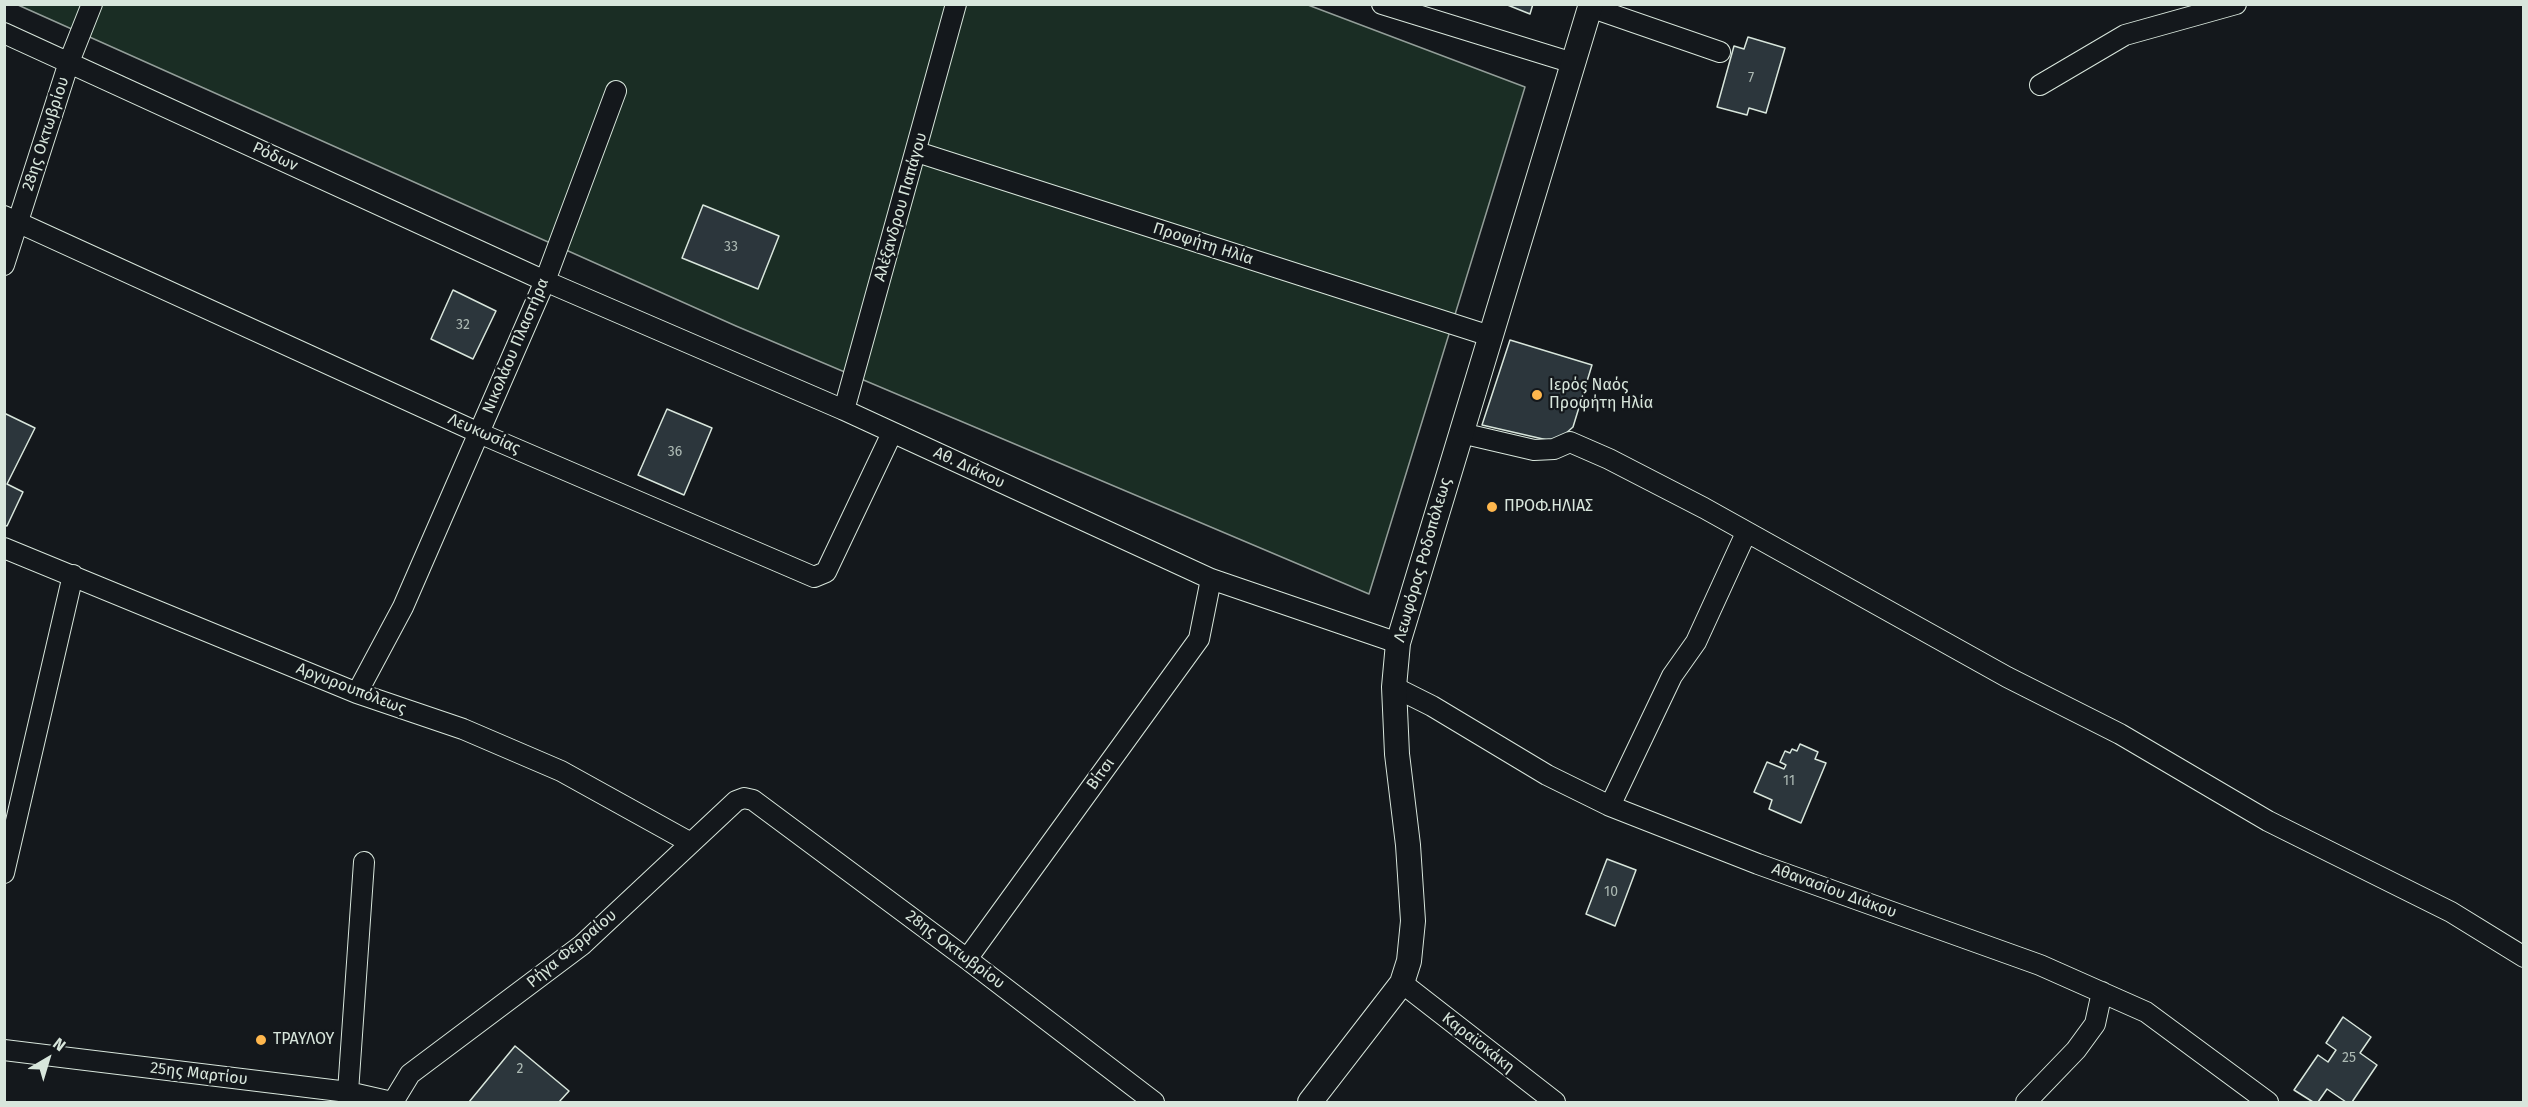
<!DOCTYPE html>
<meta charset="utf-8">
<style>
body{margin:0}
#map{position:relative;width:2528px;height:1107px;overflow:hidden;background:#14181c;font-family:"Fira Sans",sans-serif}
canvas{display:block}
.frame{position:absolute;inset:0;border:6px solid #d8e6dc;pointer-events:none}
.north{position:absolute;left:18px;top:1029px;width:60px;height:60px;-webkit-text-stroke:4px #14181c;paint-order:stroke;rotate:38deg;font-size:16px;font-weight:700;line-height:24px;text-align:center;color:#d8e6dc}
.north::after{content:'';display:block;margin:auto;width:21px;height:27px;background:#d8e6dc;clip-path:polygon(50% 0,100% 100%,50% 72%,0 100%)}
</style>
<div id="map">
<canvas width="2528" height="1107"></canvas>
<div class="frame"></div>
<div class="north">N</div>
</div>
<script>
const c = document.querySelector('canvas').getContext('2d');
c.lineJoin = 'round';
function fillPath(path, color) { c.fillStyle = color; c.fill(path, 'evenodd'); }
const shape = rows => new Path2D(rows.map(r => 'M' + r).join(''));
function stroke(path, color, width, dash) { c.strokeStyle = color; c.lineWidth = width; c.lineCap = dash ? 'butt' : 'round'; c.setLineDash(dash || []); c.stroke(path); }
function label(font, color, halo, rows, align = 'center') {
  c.font = font + ' "Fira Sans",sans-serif'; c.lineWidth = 4.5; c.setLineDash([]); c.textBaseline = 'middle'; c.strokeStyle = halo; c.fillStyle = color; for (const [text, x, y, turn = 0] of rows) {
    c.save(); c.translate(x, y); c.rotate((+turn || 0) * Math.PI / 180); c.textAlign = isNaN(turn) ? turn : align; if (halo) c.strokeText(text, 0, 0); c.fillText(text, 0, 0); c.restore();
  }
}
const green = shape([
 [18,5,1308,5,1525,87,1369,594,736,326,18,5]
]);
fillPath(green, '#1a2d24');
stroke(green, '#939e99', 1.5);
const building = shape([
 [1505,4,1533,4,1530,14,1505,4],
 [1748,37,1785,48,1766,113,1749,108,1747,115,1717,107,1734,46,1744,49,1748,37],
 [703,205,779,236,758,289,682,258,703,205],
 [453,290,496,311,473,359,431,339,453,290],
 [1510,340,1592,365,1573,427,1556,442,1482,425,1510,340],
 [667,409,712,428,684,495,638,475,667,409],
 [4,413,35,428,7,484,23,492,7,526,4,525,4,413],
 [1800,744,1818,752,1815,759,1826,763,1801,823,1769,809,1772,800,1754,792,1767,762,1784,769,1786,765,1780,762,1785,751,1790,753,1792,749,1797,751,1800,744],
 [1607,859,1636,870,1615,926,1586,914,1607,859],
 [2343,1017,2371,1037,2360,1053,2377,1065,2352,1102,2346,1102,2327,1089,2318,1102,2313,1102,2294,1090,2318,1055,2328,1062,2336,1050,2326,1043,2343,1017],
 [515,1046,569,1091,559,1102,469,1102,515,1046]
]);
fillPath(building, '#2c363c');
stroke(building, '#d8e6dc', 1.5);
const minor = shape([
 [1382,4,1573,63],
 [1590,7,1720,52],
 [4,33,545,281,844,410,1211,579,1398,643],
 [2040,85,2125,35,2236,4],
 [917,152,1490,336],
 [4,216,479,433,814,577,826,572,892,433],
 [4,265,69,62,92,4],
 [844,410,956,4],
 [1461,433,1534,450,1554,449,1570,442,1609,459,1704,508,2007,677,2120,734,2268,821,2451,912,2524,957],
 [4,548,357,693,463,729,561,771,691,843],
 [1394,687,1432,706,1547,775,1610,806,1758,864,2040,965,2146,1012,2268,1102],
 [357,693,403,607,545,281,616,91],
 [1610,806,1672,676,1696,642,1746,533],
 [4,873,73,575],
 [967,959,1199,639,1211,579],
 [1402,983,1555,1102],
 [4,1050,348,1092,392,1102],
 [348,1092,364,862],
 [393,1102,410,1074,582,945,736,801,744,798,753,800,967,959,1154,1102],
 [2026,1102,2076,1050,2095,1024,2102,992]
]);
const tertiary = shape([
 [1310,1102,1402,983,1409,961,1413,921,1408,845,1397,754,1394,687,1398,643,1591,4]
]);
stroke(minor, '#d8e6dc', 22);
stroke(tertiary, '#d8e6dc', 26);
stroke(minor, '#14181c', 20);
stroke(tertiary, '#14181c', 24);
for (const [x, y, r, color] of [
 [1537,395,6,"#ffb74d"],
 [1492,507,6,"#ffb74d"],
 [261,1040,6,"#ffb74d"]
]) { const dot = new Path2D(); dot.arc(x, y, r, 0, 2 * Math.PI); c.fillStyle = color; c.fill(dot); stroke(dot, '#14181c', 2); }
label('14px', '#adbab4', null, [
 ["7",1751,78],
 ["33",731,247],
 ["32",463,325],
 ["36",675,452],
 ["11",1789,781],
 ["10",1611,892],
 ["25",2349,1058],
 ["2",520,1069]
]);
label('16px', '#d8e6dc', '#14181c', [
 ["28ης Οκτωβρίου",46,134,-72],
 ["Ρόδων",275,157,25],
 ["Αλέξανδρου Παπάγου",901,207,-74],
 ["Προφήτη Ηλία",1203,244,18],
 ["Νικολάου Πλαστήρα",516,346,-67],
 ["Λευκωσίας",484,434,24],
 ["Αθ. Διάκου",969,468,25],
 ["Λεωφόρος Ροδοπόλεως",1423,560,-74],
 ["Αργυρουπόλεως",351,689,21],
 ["Βίτσι",1101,774,-54],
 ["Αθανασίου Διάκου",1834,891,20],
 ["Ρήγα Φερραίου",572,949,-40],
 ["28ης Οκτωβρίου",955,950,37],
 ["Καραϊσκάκη",1478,1043,38],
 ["25ης Μαρτίου",199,1074,7]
]);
label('16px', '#d8e6dc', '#14181c', [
 ["Ιερός Ναός",1549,386],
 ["Προφήτη Ηλία",1549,404],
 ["ΠΡΟΦ.ΗΛΙΑΣ",1504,507],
 ["ΤΡΑΥΛΟΥ",273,1040]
], 'left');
</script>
